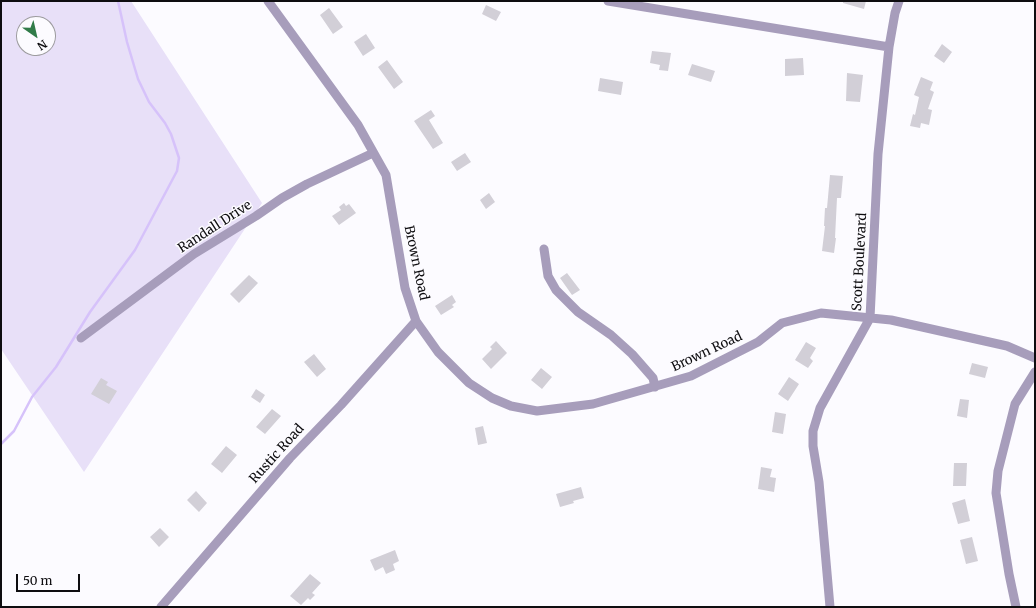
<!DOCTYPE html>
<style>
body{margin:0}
#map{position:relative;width:1036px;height:608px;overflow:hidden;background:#fcfbff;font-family:Merriweather,serif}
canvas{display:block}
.frame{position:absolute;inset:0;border:2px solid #0e0d10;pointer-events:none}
.north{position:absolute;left:16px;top:16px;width:40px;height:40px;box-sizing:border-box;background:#fcfbff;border:1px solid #9d9c9f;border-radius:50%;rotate:146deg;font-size:11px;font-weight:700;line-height:16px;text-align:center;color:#0e0d10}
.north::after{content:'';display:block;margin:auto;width:14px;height:18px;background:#317b49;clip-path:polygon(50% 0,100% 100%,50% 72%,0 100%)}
.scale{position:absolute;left:16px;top:574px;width:64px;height:18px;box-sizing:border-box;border:2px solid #0e0d10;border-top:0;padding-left:5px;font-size:12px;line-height:14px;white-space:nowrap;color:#0e0d10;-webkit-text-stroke:3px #fcfbff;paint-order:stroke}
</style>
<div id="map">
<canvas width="1036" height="608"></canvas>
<div class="frame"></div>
<div class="north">N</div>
<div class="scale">50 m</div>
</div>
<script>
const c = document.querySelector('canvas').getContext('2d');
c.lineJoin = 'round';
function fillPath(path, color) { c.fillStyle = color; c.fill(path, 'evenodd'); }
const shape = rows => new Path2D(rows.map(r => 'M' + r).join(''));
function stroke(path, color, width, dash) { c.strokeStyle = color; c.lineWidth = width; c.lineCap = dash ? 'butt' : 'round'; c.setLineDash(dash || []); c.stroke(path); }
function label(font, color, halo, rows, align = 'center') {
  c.font = font + ' Merriweather,serif'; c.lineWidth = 3; c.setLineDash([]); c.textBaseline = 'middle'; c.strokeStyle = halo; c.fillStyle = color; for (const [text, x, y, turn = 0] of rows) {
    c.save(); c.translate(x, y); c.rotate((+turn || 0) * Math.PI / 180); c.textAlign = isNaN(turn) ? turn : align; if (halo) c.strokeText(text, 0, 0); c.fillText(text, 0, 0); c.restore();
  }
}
fillPath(shape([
 [1,1,131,1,262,203,84,472,1,349],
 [24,24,48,24,48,48,24,48]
]), '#e8e0f8');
stroke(shape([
 [1,444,14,431,32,397,56,367,90,312,135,250,177,171,179,158,171,134,165,123,149,102,138,79,127,42,118,1]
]), '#d6c2fa', 2.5);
fillPath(shape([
 [843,1,866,1,864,9,843,3],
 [486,5,501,12,496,21,482,14],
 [329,8,343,27,333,34,320,15],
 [366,34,375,48,363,56,354,42],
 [942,44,952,52,944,63,934,56],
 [652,51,671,53,668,71,659,70,660,65,650,63],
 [803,58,804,75,785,76,785,59],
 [387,60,403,82,394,89,378,67],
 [692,64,715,71,711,82,688,75],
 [847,73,863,75,860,102,846,101],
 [921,77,933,82,930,90,934,92,928,109,932,110,929,125,921,123,920,128,910,126,913,114,915,115,919,97,914,95],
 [600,78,623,82,621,95,598,91],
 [431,110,435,116,429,120,443,143,433,149,414,121],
 [465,153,471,162,457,171,451,162],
 [830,175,843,176,841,198,837,198,835,238,836,238,834,253,822,251,825,226,824,226,825,208,827,208],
 [489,193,495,202,486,209,480,200],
 [344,203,346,206,349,204,356,213,339,225,332,216,341,210,339,207],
 [567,273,580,290,572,295,560,278],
 [249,275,258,283,239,303,230,294],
 [452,295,456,302,452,305,454,307,441,315,435,306],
 [496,341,507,353,491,369,482,359,492,349,490,347],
 [806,342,816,348,810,358,813,361,808,368,795,360],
 [314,354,326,369,317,377,304,362],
 [972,363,988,367,985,378,969,374],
 [541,368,552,377,542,389,531,380],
 [789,377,799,384,788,401,778,394],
 [101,378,108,382,106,385,117,391,109,404,91,394],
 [256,389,265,395,260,403,251,397],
 [960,399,969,400,967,418,957,416],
 [272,409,281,416,265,434,256,427],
 [775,412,786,414,783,434,772,432],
 [483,426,487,443,478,445,475,428],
 [226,446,237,455,222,473,211,464],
 [954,463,967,463,966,486,953,486],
 [761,467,772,469,770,477,776,478,774,492,758,489],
 [581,487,584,498,573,501,574,503,560,507,556,494],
 [196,491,207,503,199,512,187,500],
 [965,499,970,521,958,524,952,503],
 [160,528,169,537,159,547,150,537],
 [972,537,978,561,966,564,960,540],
 [395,550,399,561,393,564,395,570,386,574,383,567,375,571,370,560],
 [310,574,321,583,312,593,315,595,310,600,308,598,301,605,290,596]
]), '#d2cfd7');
stroke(shape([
 [268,1,358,125,386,175,405,288,416,321,438,352,469,383,492,398,511,406,537,411,593,404,691,376,758,342,782,323,821,313,891,320,1007,346,1035,358],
 [608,1,889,47],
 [544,249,548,276,556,290,578,312,611,335,632,354,653,378,655,387],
 [81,338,194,254,256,216,282,198,307,184,373,153],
 [161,607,290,458,341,405,416,321],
 [830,607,819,482,813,446,813,431,820,408,870,318,878,154,889,47,895,13,899,1],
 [1016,607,1009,574,996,493,998,471,1015,404,1035,372]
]), '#a79dbb', 9);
label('13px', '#0e0d10', '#fcfbff', [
 ["Randall Drive",215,227,-33],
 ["Scott Boulevard",860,262,-87],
 ["Brown Road",416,263,78],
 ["Brown Road",707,352,-25],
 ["Rustic Road",277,454,-48]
]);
</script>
